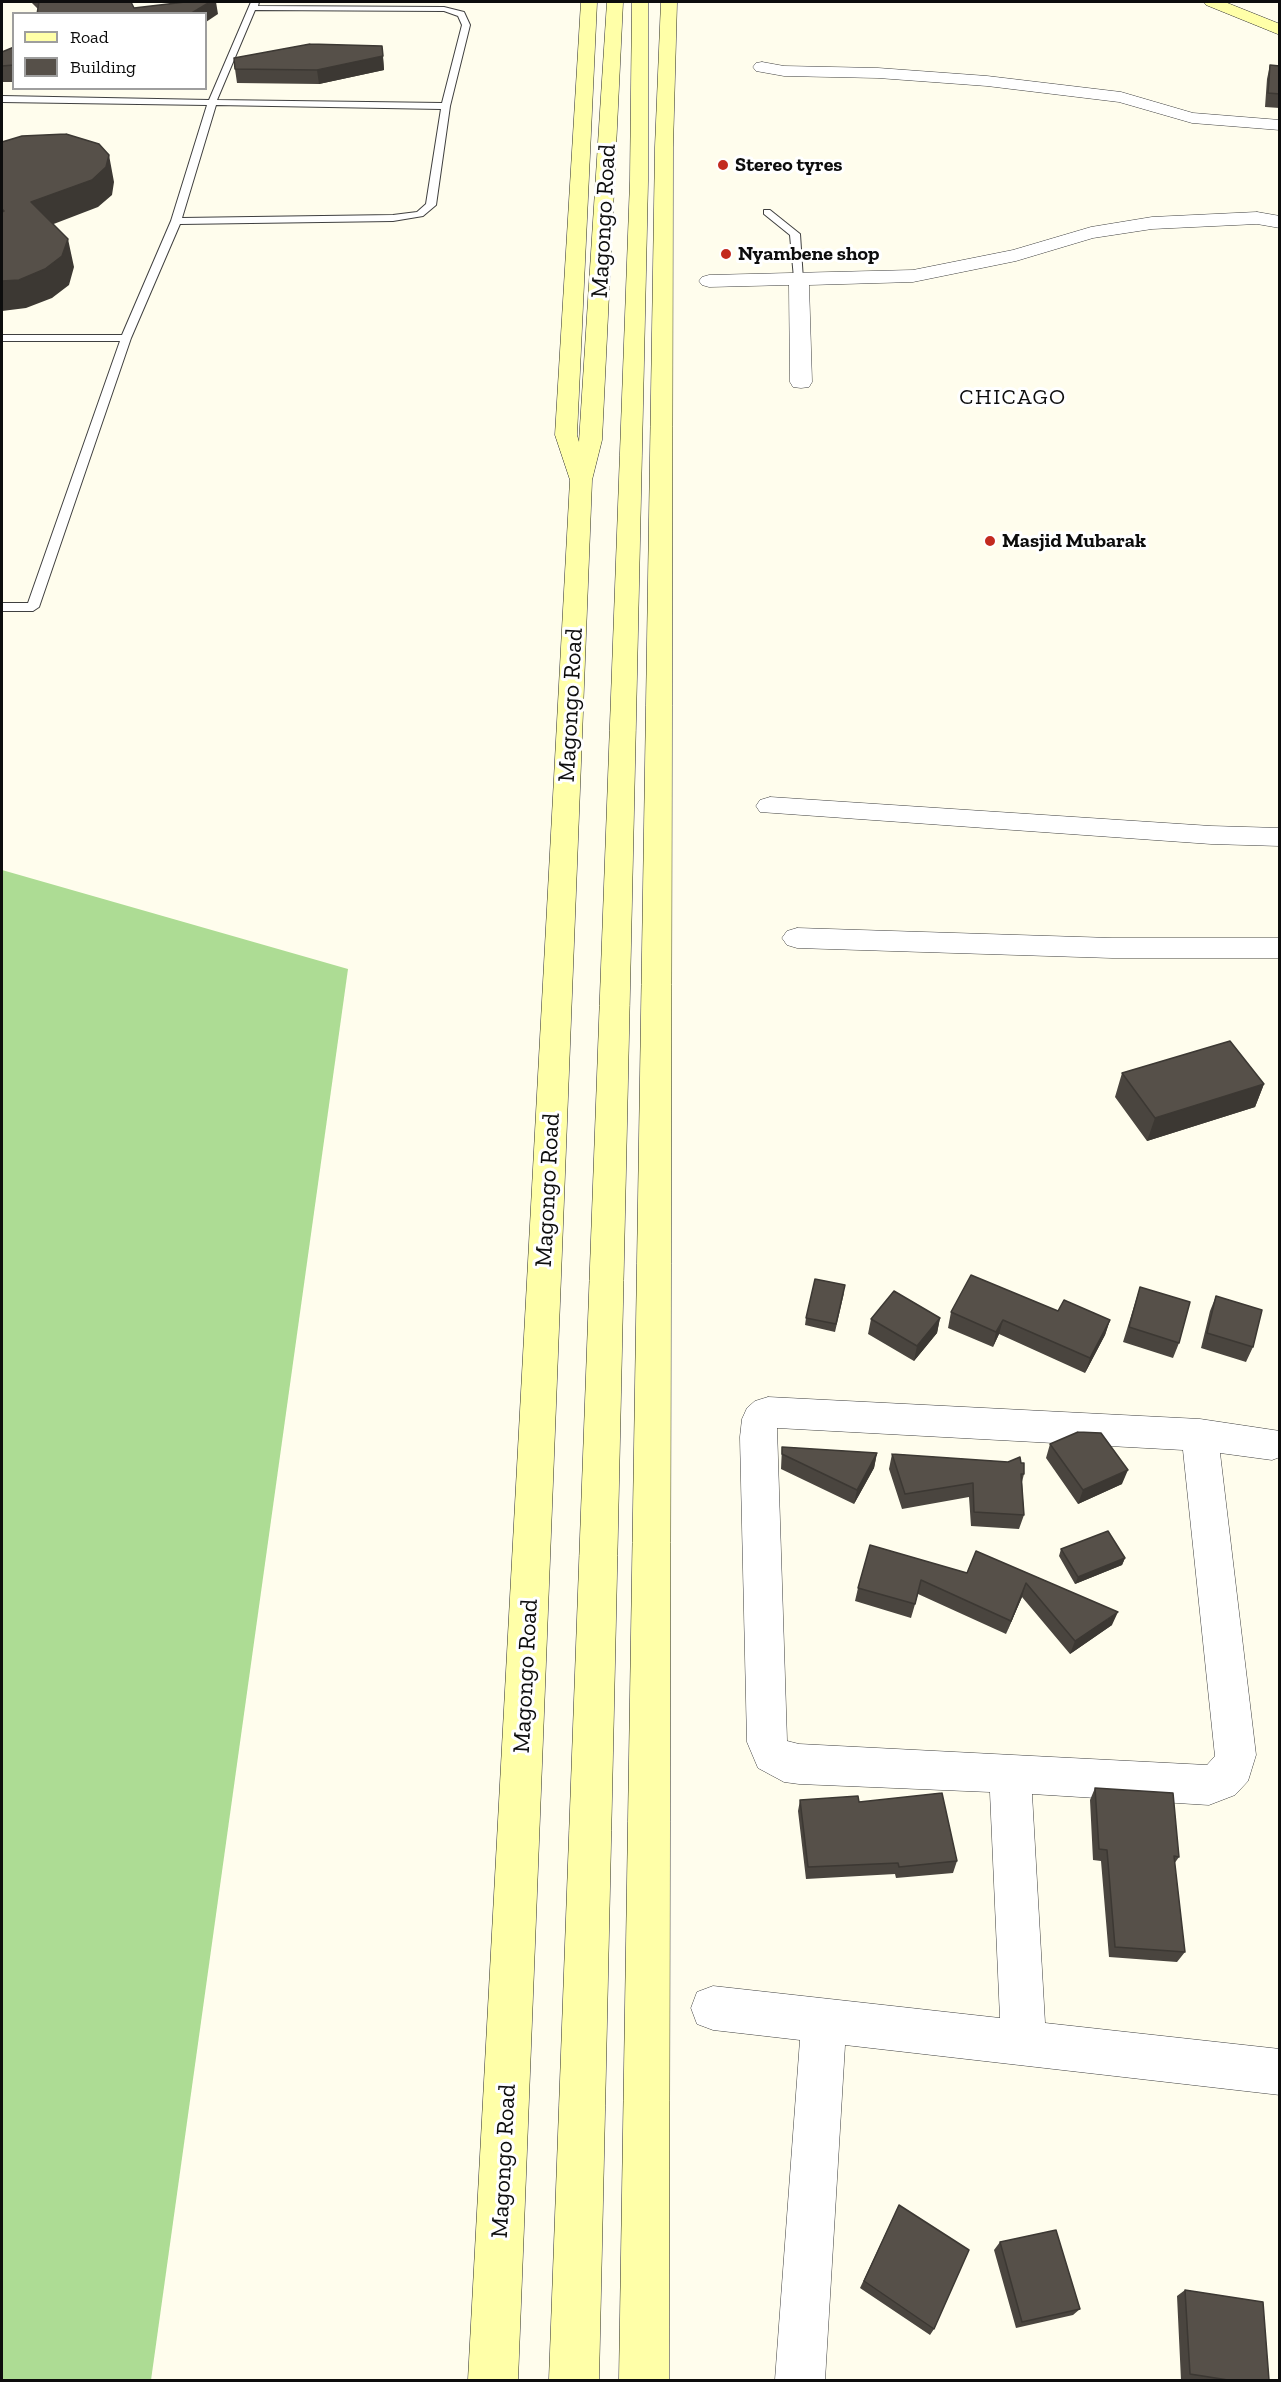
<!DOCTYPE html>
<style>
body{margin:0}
#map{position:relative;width:1281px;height:2382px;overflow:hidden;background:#fffded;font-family:"Zilla Slab",serif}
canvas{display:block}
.frame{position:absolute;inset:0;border:3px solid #0d0d0d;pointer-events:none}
.legend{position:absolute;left:12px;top:12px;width:195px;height:78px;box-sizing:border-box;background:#fff;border:2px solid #9e9e9e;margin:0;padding:8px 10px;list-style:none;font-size:18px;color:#0d0d0d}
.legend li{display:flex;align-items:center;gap:12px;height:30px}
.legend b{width:30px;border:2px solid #9e9e9e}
</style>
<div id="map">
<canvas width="1281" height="2382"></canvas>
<div class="frame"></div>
<ul class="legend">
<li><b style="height:8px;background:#ffffa8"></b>Road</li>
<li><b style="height:16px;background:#565049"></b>Building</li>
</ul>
</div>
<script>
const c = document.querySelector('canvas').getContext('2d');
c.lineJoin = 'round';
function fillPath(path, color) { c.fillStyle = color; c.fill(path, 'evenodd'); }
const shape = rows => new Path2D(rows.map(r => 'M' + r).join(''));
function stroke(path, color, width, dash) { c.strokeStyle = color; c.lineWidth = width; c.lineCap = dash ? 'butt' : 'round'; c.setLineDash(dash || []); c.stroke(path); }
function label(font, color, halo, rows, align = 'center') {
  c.font = font + ' "Zilla Slab",serif'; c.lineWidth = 6; c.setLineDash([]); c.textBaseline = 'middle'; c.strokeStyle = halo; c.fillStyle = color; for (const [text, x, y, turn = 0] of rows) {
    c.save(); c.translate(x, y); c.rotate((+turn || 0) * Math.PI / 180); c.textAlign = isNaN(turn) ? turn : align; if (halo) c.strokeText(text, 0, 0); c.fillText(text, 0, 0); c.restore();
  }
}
fillPath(shape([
 [2,870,348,969,151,2380,2,2380]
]), '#addc94');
const lane = shape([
 [251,2,259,2,258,6,444,7,464,12,470,25,450,106,436,205,423,216,393,221,180,224,131,338,39,607,33,611,2,611,2,603,28,603,120,341,2,341,2,335,122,335,171,221,207,105,2,102,2,96,209,100,251,2],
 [255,10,444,11,458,16,462,25,442,103,217,100,255,10],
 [216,105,441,109,426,204,417,212,393,215,182,218,216,105],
 [764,210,770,210,800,234,803,280,794,278,790,235,764,214,764,210]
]);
const street = shape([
 [762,62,784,66,878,68,987,76,1121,92,1193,113,1280,120,1280,130,1192,123,1119,102,987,86,878,78,784,76,756,71,753,67,756,63,762,62],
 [1257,212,1280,216,1280,228,1257,224,1152,229,1093,238,1016,261,913,282,809,285,812,382,809,387,801,388,793,387,790,382,789,285,709,287,702,285,699,281,702,277,709,275,913,270,1013,250,1091,227,1152,217,1257,212],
 [770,797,1211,826,1280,828,1280,846,1211,844,760,812,756,806,760,800,770,797],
 [797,928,1112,938,1280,938,1280,958,1112,958,797,948,787,945,782,938,787,931,797,928],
 [768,1397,1200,1419,1280,1431,1280,1457,1272,1460,1220,1453,1256,1755,1248,1781,1235,1795,1209,1805,1032,1794,1045,2023,1280,2049,1280,2095,845,2045,825,2380,775,2380,800,2040,713,2030,697,2024,691,2008,697,1992,713,1986,1000,2018,990,1792,799,1784,784,1782,758,1768,747,1742,740,1437,742,1419,747,1408,755,1401,768,1397],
 [777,1428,1183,1450,1215,1756,1207,1765,799,1744,787,1741,777,1428]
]);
const secondary = shape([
 [581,2,597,2,577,435,579,442,607,2,623,2,602,440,592,480,518,2380,468,2380,570,480,555,435,581,2],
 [632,2,648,2,648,181,599,2380,549,2380,630,181,632,2],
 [661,2,677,2,673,147,669,2380,619,2380,655,147,661,2],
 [1204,2,1225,2,1280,24,1280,35,1206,5,1204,2]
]);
stroke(lane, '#404040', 2);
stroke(street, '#404040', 1);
stroke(secondary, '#2f2f2f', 1);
fillPath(lane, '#fff');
fillPath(street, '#fff');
fillPath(secondary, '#ffffa8');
fillPath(shape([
 [31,2,131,2,134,8,218,14,38,9],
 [382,46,384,70,319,84,237,83,235,69],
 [14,47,14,82,2,82,2,52],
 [1270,65,1280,66,1280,108,1265,107,1267,79],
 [1122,1073,1264,1084,1255,1107,1147,1141,1115,1097],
 [1140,1287,1179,1343,1173,1358,1123,1342],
 [844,1293,835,1332,805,1325,806,1318],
 [1216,1296,1253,1347,1246,1362,1201,1348,1210,1311],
 [1058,1311,1110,1320,1105,1335,1085,1373,999,1334,993,1347,948,1328,951,1312],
 [940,1318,937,1333,914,1361,868,1334,871,1319],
 [1050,1444,1122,1484,1078,1504,1046,1458],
 [782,1447,877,1453,874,1468,854,1504,781,1469],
 [892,1454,1021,1463,1024,1474,1022,1482,1024,1515,1019,1529,971,1526,969,1497,902,1509,889,1469],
 [1061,1549,1125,1558,1122,1565,1075,1584,1059,1556],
 [976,1551,1112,1625,1070,1654,1022,1597,1006,1634,918,1594,911,1618,855,1601,858,1588,967,1573],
 [1095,1788,1179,1857,1174,1864,1185,1952,1177,1962,1109,1957,1101,1861,1093,1860,1090,1800],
 [800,1800,859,1802,957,1861,953,1873,896,1878,895,1874,806,1879,798,1811],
 [899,2205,934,2329,930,2335,860,2288],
 [1000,2242,1080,2309,1073,2315,1016,2328,994,2250],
 [1185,2290,1269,2380,1181,2380,1177,2296]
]), '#4a453f');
fillPath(shape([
 [210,2,216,2,218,14,206,22,206,14,190,14],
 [383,56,384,70,319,84,317,70],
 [109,155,114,182,112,195,98,207,38,230,31,202],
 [68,239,74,267,69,285,52,298,26,308,2,311,2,281],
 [1264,1084,1255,1107,1147,1141,1155,1118],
 [940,1318,937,1333,914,1361,917,1346],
 [1003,1320,999,1334,993,1347,996,1332],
 [1110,1320,1105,1335,1085,1373,1090,1358],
 [877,1453,874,1468,854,1504,857,1490],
 [1128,1470,1122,1484,1078,1504,1083,1490],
 [1125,1558,1122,1565,1075,1584,1078,1577],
 [1026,1583,1022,1597,1006,1634,1011,1621],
 [1118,1612,1112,1625,1070,1654,1075,1641]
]), '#3c3833');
const building = shape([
 [39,2,131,2,134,8,185,2,210,2,190,14,37,14,39,2],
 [310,44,382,46,383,56,317,70,235,69,234,58,310,44],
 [14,47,14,65,2,66,2,52,14,47],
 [1270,65,1280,66,1280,94,1268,93,1270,65],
 [66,134,99,144,109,155,106,167,92,180,31,202,68,239,62,256,45,269,19,280,2,281,2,212,4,211,2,209,2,142,22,136,66,134],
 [1230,1041,1264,1084,1155,1118,1122,1073,1230,1041],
 [971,1275,1058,1311,1064,1300,1110,1320,1090,1358,1003,1320,996,1332,951,1312,971,1275],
 [815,1279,845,1285,836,1324,806,1318,815,1279],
 [1140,1287,1190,1302,1179,1343,1129,1327,1140,1287],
 [894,1291,940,1318,917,1346,871,1319,894,1291],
 [1216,1296,1262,1310,1253,1347,1207,1333,1216,1296],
 [1078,1432,1101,1433,1128,1470,1083,1490,1050,1444,1078,1432],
 [782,1447,877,1453,857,1490,782,1454,782,1447],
 [892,1454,1008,1462,1020,1457,1021,1463,1024,1463,1024,1474,1021,1474,1024,1515,974,1512,973,1483,905,1494,892,1454],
 [1108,1531,1125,1558,1078,1577,1061,1549,1108,1531],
 [870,1545,967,1573,976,1551,1118,1612,1075,1641,1026,1583,1011,1621,921,1580,915,1604,858,1588,870,1545],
 [1095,1788,1173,1793,1179,1857,1174,1856,1185,1952,1115,1947,1107,1850,1099,1849,1095,1788],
 [942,1793,957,1861,899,1867,898,1863,808,1867,800,1800,858,1796,859,1802,942,1793],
 [899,2205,969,2250,934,2329,864,2281,899,2205],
 [1056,2230,1080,2309,1022,2322,1000,2242,1056,2230],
 [1185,2290,1263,2302,1269,2380,1228,2380,1190,2374,1185,2290]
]);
fillPath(building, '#565049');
stroke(building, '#3c3833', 1.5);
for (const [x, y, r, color] of [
 [723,165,6,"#c32a1f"],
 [726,254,6,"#c32a1f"],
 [990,541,6,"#c32a1f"]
]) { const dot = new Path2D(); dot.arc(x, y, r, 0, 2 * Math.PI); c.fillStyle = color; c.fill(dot); stroke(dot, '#fff', 2); }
label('bold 20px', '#0d0d0d', '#fff', [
 ["Stereo tyres",735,165],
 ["Nyambene shop",738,254],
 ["Masjid Mubarak",1002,541]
], 'left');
c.letterSpacing = '1.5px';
label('22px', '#0d0d0d', '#fff', [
 ["CHICAGO",1013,398]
]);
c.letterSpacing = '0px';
label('24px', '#0d0d0d', '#fff', [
 ["Magongo Road",604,221,-87],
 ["Magongo Road",571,705,-87],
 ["Magongo Road",548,1190,-87],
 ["Magongo Road",526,1676,-87],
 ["Magongo Road",504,2161,-87]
]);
</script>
